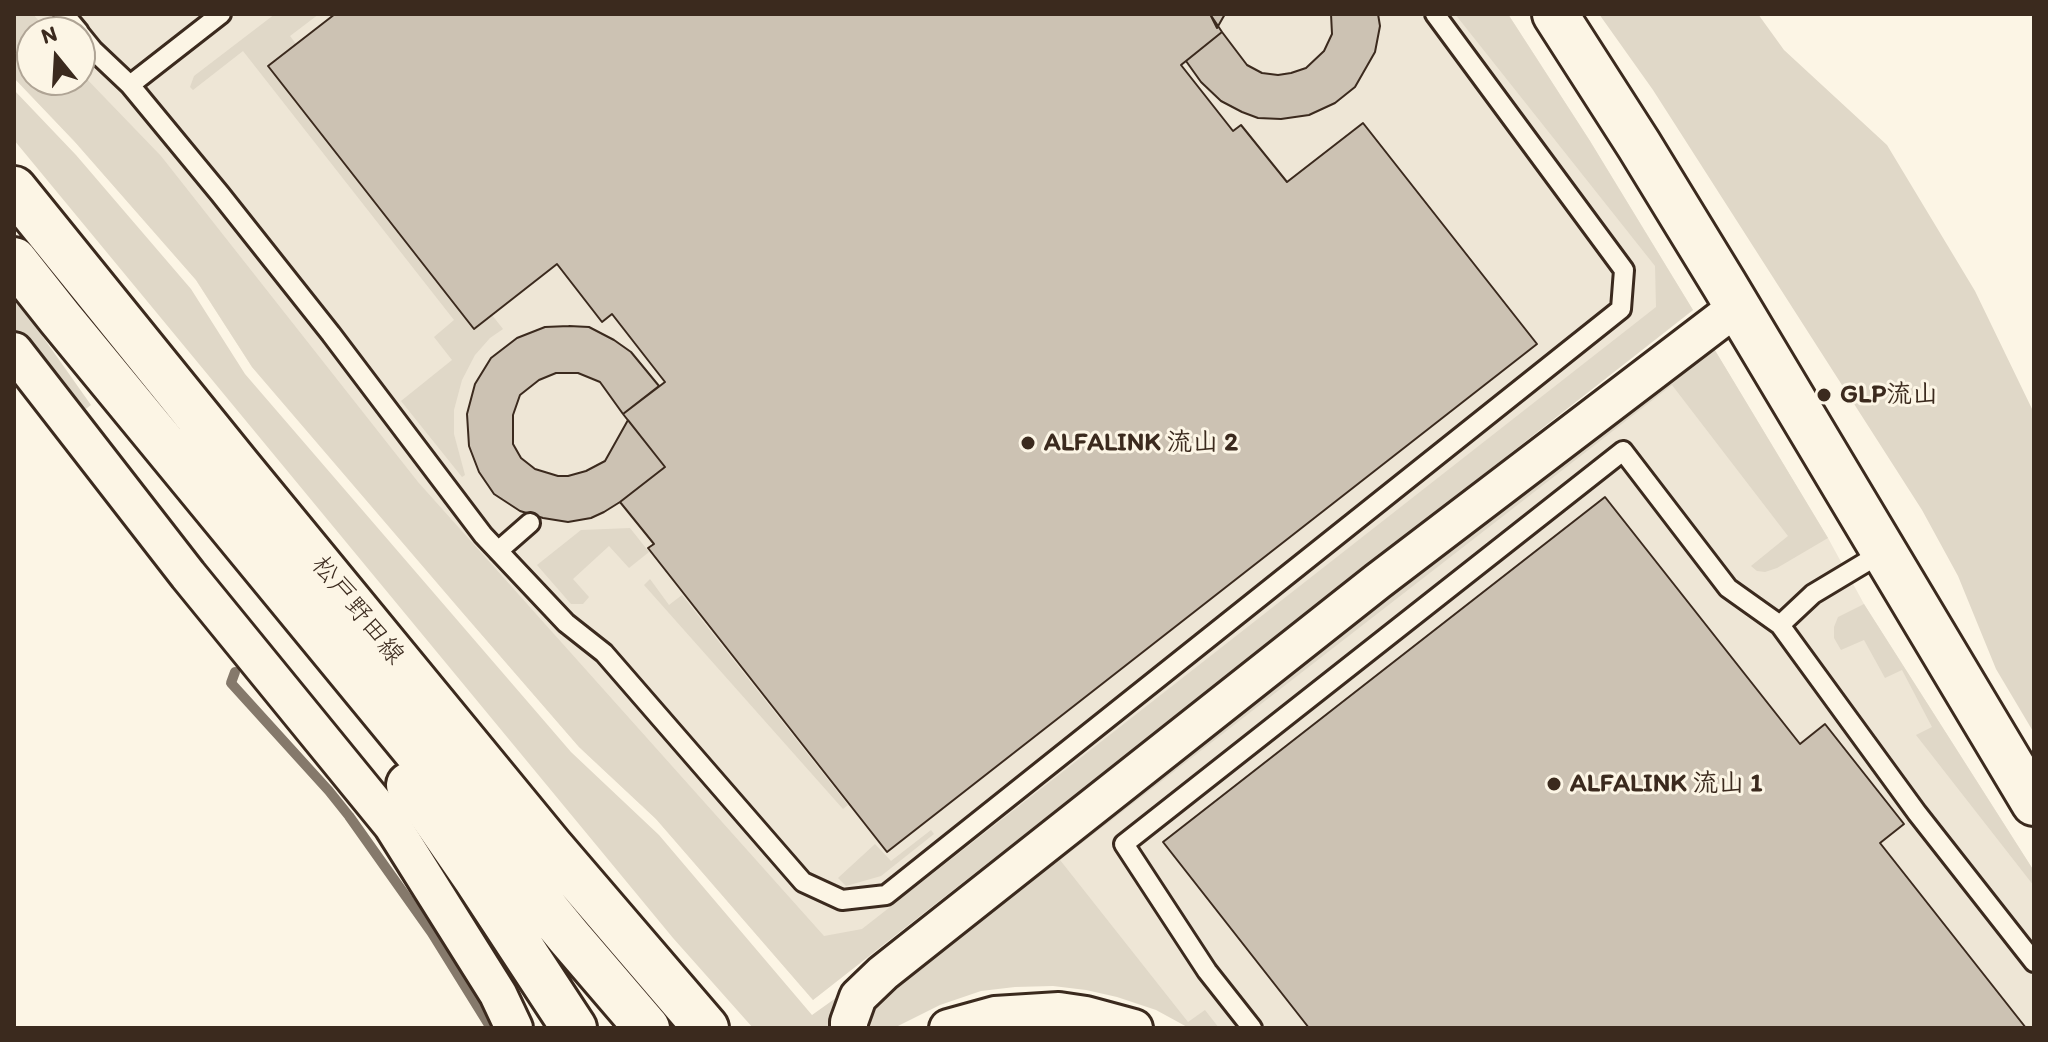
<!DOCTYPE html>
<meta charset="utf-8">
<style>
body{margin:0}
#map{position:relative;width:2048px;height:1042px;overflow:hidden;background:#fcf5e5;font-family:Itim,sans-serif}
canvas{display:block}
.frame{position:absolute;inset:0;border:16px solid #3b2a1e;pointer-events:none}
.north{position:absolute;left:16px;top:16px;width:80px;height:80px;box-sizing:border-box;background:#fcf5e5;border:2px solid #afa495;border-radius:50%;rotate:342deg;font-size:22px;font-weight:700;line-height:32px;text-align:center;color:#3b2a1e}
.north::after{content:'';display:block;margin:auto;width:28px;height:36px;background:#3b2a1e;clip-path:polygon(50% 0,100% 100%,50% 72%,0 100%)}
</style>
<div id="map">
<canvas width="2048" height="1042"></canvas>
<div class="frame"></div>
<div class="north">N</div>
</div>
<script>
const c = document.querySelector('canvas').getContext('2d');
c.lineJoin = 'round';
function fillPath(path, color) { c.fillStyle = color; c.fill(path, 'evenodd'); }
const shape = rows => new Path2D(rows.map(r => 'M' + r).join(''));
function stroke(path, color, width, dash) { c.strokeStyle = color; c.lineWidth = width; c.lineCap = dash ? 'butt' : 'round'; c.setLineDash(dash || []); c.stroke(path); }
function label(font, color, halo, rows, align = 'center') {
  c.font = font + ' Itim,"Klee One",sans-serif'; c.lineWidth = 6; c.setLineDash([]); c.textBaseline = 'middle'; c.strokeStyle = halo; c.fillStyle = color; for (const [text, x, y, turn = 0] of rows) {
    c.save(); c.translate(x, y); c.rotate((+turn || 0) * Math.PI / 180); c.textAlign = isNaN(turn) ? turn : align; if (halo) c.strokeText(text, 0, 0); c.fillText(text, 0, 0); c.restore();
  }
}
fillPath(shape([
 [14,14,1508,14,1590,141,1693,310,813,1000,656,819,579,747,462,612,252,367,196,280,75,142,14,78],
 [32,32,80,32,80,80,32,80],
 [1710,342,1828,538,1864,604,2034,871,2034,1028,1189,1028,1173,1018,1048,861]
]), '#eee6d6');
fillPath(shape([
 [14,14,33,14,48,32,32,32,32,80,80,80,80,72,161,156,418,482,824,936,862,929,1656,307,1655,266,1455,14,1508,14,1590,141,1693,310,813,1000,656,819,579,747,462,612,252,367,196,280,75,142,14,78],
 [275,14,319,14,290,36,296,44,268,66,475,328,492,315,503,329,490,338,475,355,462,380,454,410,454,434,465,475,462,477,401,401,452,360,434,337,454,320,243,51,193,90,190,87,194,76],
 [1599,14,1758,14,1784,50,1887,145,1975,291,2034,413,2034,733,1996,669,1958,576,1922,510,1653,90],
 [14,90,76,155,191,289,245,374,571,752,659,835,812,1015,847,990,831,1028,753,1028,673,938,14,140],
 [14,296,91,405,79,414,14,330],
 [1710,342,1828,538,1777,568,1765,572,1757,571,1751,566,1788,536,1672,385,1060,860,1188,1022,1205,1010,1219,1028,1189,1028,1156,1010,1117,997,1086,990,1053,986,1015,987,981,991,940,1005,894,1028,861,1028,869,1006],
 [630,528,649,552,629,568,609,546,573,579,589,597,583,604,571,604,537,565,581,530],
 [650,579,669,605,682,595,848,805,843,809,644,585],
 [1864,604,2034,871,2034,886,1916,735,1932,727,1902,670,1885,678,1864,640,1841,650,1834,638,1834,627,1838,617],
 [931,830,934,834,881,876,846,886,838,878,875,844,891,861]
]), '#e0d8c8');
stroke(shape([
 [235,672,231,683,329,791,349,816,432,933,491,1028]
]), '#85796b', 10);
const building = shape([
 [335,14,1210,14,1222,32,1181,65,1233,131,1241,125,1287,182,1363,123,1537,344,887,852,648,548,654,544,620,502,665,467,623,414,665,382,612,314,602,322,557,264,474,329,268,66,335,14],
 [1210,14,1225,14,1217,28,1210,14],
 [1331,14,1378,14,1380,26,1375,52,1355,87,1335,103,1309,115,1281,119,1258,118,1242,112,1221,101,1201,82,1186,61,1222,32,1247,65,1262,73,1278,75,1291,73,1306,68,1324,51,1332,34,1331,14],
 [569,326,589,327,614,340,631,352,659,386,623,414,600,382,578,373,556,373,539,380,520,395,513,415,513,444,521,458,535,469,558,476,568,476,586,471,605,461,628,420,665,467,620,502,604,512,591,518,568,522,543,518,520,511,494,494,479,472,469,446,467,414,475,384,491,358,517,338,545,327,569,326],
 [1605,497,1800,744,1825,724,1904,824,1880,843,2026,1028,1309,1028,1163,842,1605,497]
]);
fillPath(building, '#ccc2b3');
stroke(building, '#3b2a1e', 2);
const lane = shape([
 [64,14,79,32],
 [80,34,93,50,130,85,220,194,331,334,483,535,566,623,604,653,803,882,842,900,886,895,1621,309,1624,270,1435,14],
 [130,85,221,14],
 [498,551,530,523],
 [1780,625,1813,594,1883,552],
 [1252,1028,1207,971,1124,844,1623,451,1728,588,1780,625,1917,813,2034,962]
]);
const street = shape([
 [14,351,188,575,392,825,498,994,514,1028],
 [849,1028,849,1022,858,997,883,973,1378,581,1737,307],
 [948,1028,995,1015,1059,1011,1086,1015,1134,1028]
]);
const secondary = shape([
 [1555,14,1639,145,1724,284,2034,803]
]);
const primary = shape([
 [14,189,238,466,550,846,706,1028],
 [14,260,60,318,569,937,647,1028],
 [409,785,426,806,475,877,574,1028]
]);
stroke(lane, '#3b2a1e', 24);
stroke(street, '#3b2a1e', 42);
stroke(secondary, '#3b2a1e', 50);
stroke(primary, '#3b2a1e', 50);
stroke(lane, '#fcf5e5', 18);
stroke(street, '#fcf5e5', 36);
stroke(secondary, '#fcf5e5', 44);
stroke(primary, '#fcf5e5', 44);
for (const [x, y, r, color] of [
 [1824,395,8,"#3b2a1e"],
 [1028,443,8,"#3b2a1e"],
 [1554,784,8,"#3b2a1e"]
]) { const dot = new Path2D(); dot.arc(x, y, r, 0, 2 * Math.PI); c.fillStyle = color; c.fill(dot); stroke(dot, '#fcf5e5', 3); }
label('bold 26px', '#3b2a1e', '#fcf5e5', [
 ["GLP流山",1840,395],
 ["ALFALINK 流山 2",1044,443],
 ["ALFALINK 流山 1",1570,784]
], 'left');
label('26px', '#3b2a1e', '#fcf5e5', [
 ["松戸野田線",357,611,51]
]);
</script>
